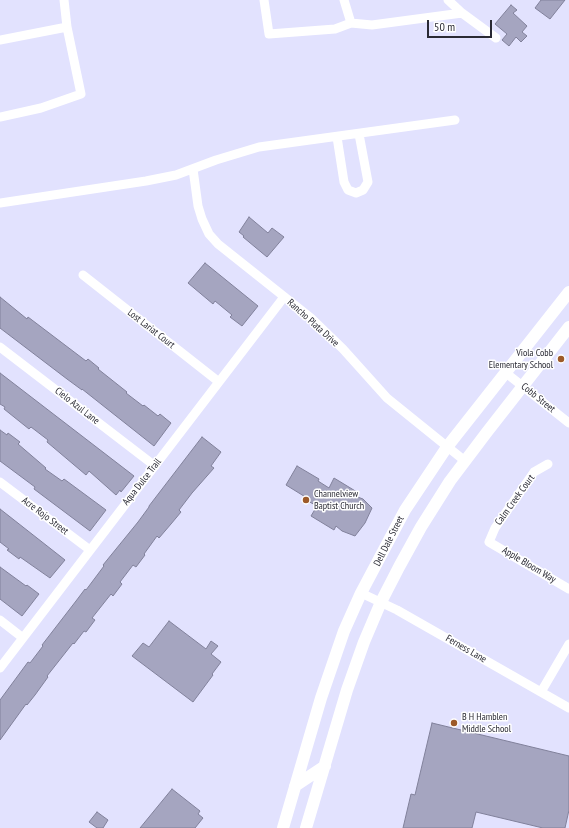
<!DOCTYPE html>
<style>
body{margin:0}
#map{position:relative;width:569px;height:828px;overflow:hidden;background:#e2e2fe;font-family:"PT Sans Narrow",sans-serif}
canvas{display:block}
.scale{position:absolute;left:427px;top:20px;width:65px;height:18px;box-sizing:border-box;border:2px solid #2a2a34;border-top:0;padding-left:5px;font-size:12px;line-height:14px;white-space:nowrap;color:#2a2a34;-webkit-text-stroke:3px #fff;paint-order:stroke}
</style>
<div id="map">
<canvas width="569" height="828"></canvas>
<div class="scale">50 m</div>
</div>
<script>
const c = document.querySelector('canvas').getContext('2d');
c.lineJoin = 'round';
function fillPath(path, color) { c.fillStyle = color; c.fill(path, 'evenodd'); }
const shape = rows => new Path2D(rows.map(r => 'M' + r).join(''));
function stroke(path, color, width, dash) { c.strokeStyle = color; c.lineWidth = width; c.lineCap = dash ? 'butt' : 'round'; c.setLineDash(dash || []); c.stroke(path); }
function label(font, color, halo, rows, align = 'center') {
  c.font = font + ' "PT Sans Narrow",sans-serif'; c.lineWidth = 3; c.setLineDash([]); c.textBaseline = 'middle'; c.strokeStyle = halo; c.fillStyle = color; for (const [text, x, y, turn = 0] of rows) {
    c.save(); c.translate(x, y); c.rotate((+turn || 0) * Math.PI / 180); c.textAlign = isNaN(turn) ? turn : align; if (halo) c.strokeText(text, 0, 0); c.fillText(text, 0, 0); c.restore();
  }
}
const building = shape([
 [541,0,565,0,550,19,535,8,541,0],
 [511,5,517,10,513,13,527,26,522,32,527,36,521,42,516,37,509,46,502,40,507,34,495,24,511,5],
 [249,217,268,233,272,228,284,237,267,257,243,237,244,236,239,232,249,217],
 [205,263,258,306,242,326,230,317,232,315,215,301,213,304,188,283,205,263],
 [0,297,27,319,28,317,86,361,88,359,99,368,98,369,127,392,126,393,143,406,144,405,158,416,160,414,171,423,154,446,82,389,82,390,67,379,0,328,0,297],
 [0,373,134,476,121,492,120,490,116,495,89,471,86,475,47,442,48,440,31,427,29,429,4,409,5,407,0,404,0,373],
 [0,430,7,435,8,433,20,442,18,444,46,468,45,469,62,481,64,479,106,510,90,531,34,489,35,487,0,461,0,430],
 [202,437,221,452,211,466,214,468,192,493,179,510,181,512,171,524,159,538,157,536,144,554,145,555,136,567,133,565,120,582,122,584,113,596,111,594,92,618,95,620,86,632,84,631,74,644,73,643,47,676,48,677,35,695,27,705,26,704,0,740,0,700,28,662,30,663,43,646,42,645,76,601,85,589,86,590,104,566,103,565,138,522,149,507,149,506,202,437],
 [297,466,319,479,318,481,329,488,334,478,357,492,355,496,363,499,372,508,365,523,355,536,342,531,336,526,334,530,311,516,317,506,306,500,307,498,286,485,297,466],
 [0,509,65,560,50,578,20,557,19,559,7,550,9,549,0,542,0,509],
 [0,567,26,586,27,585,39,594,22,616,0,599,0,567],
 [169,621,206,649,211,641,218,646,211,654,221,662,212,674,213,675,193,702,132,656,143,643,149,647,169,621],
 [432,723,569,756,569,810,565,828,543,828,476,812,472,828,403,828,411,794,415,795,432,723],
 [172,789,200,811,198,814,203,818,195,828,140,828,172,789],
 [97,812,108,820,103,828,97,828,89,822,97,812]
]);
fillPath(building, '#a5a5c0');
stroke(building, '#81819b', 1);
stroke(shape([
 [264,0,269,34,335,29,351,23,372,25,462,13,496,38],
 [344,0,351,23],
 [448,0,462,13],
 [0,40,67,27],
 [0,117,41,108,81,94,67,27,64,0],
 [337,137,344,182,348,190,356,193,363,190,368,182,359,134],
 [193,169,198,206,202,219,209,234,218,244,311,318,343,349,387,398,465,461],
 [0,203,146,181,176,175,216,160,259,147,455,120],
 [83,275,219,382],
 [0,347,155,466],
 [506,373,569,423],
 [548,464,534,472,495,528,489,542,569,589],
 [0,482,90,550],
 [361,593,397,610,569,708],
 [0,620,23,638],
 [0,668,284,297],
 [541,692,569,644]
]), '#fff', 9);
stroke(shape([
 [295,786,325,766],
 [283,828,321,698,344,631,361,593,405,510,447,447,569,292],
 [306,828,347,690,364,642,381,602,399,567,421,527,450,481,487,432,569,327]
]), '#fff', 12);
for (const [x, y, r, color] of [
 [561,359,4,"#9d5a29"],
 [306,500,4,"#9d5a29"],
 [454,723,4,"#9d5a29"]
]) { const dot = new Path2D(); dot.arc(x, y, r, 0, 2 * Math.PI); c.fillStyle = color; c.fill(dot); stroke(dot, '#fff', 1.5); }
label('10px', '#2a2a34', '#fff', [
 ["Rancho Plata Drive",313,323,42],
 ["Lost Lariat Court",151,329,38],
 ["Cobb Street",538,398,39],
 ["Cielo Azul Lane",77,406,38],
 ["Aqua Dulce Trail",142,482,-52],
 ["Calm Creek Court",515,500,-54],
 ["Acre Rojo Street",45,516,37],
 ["Dell Dale Street",389,541,-63],
 ["Apple Bloom Way",529,565,31],
 ["Ferness Lane",466,649,30]
]);
label('10px', '#2a2a34', '#fff', [
 ["Viola Cobb",553,353,"right"],
 ["Elementary School",553,365,"right"],
 ["Channelview",314,494],
 ["Baptist Church",314,506],
 ["B H Hamblen",462,717],
 ["Middle School",462,729]
], 'left');
</script>
